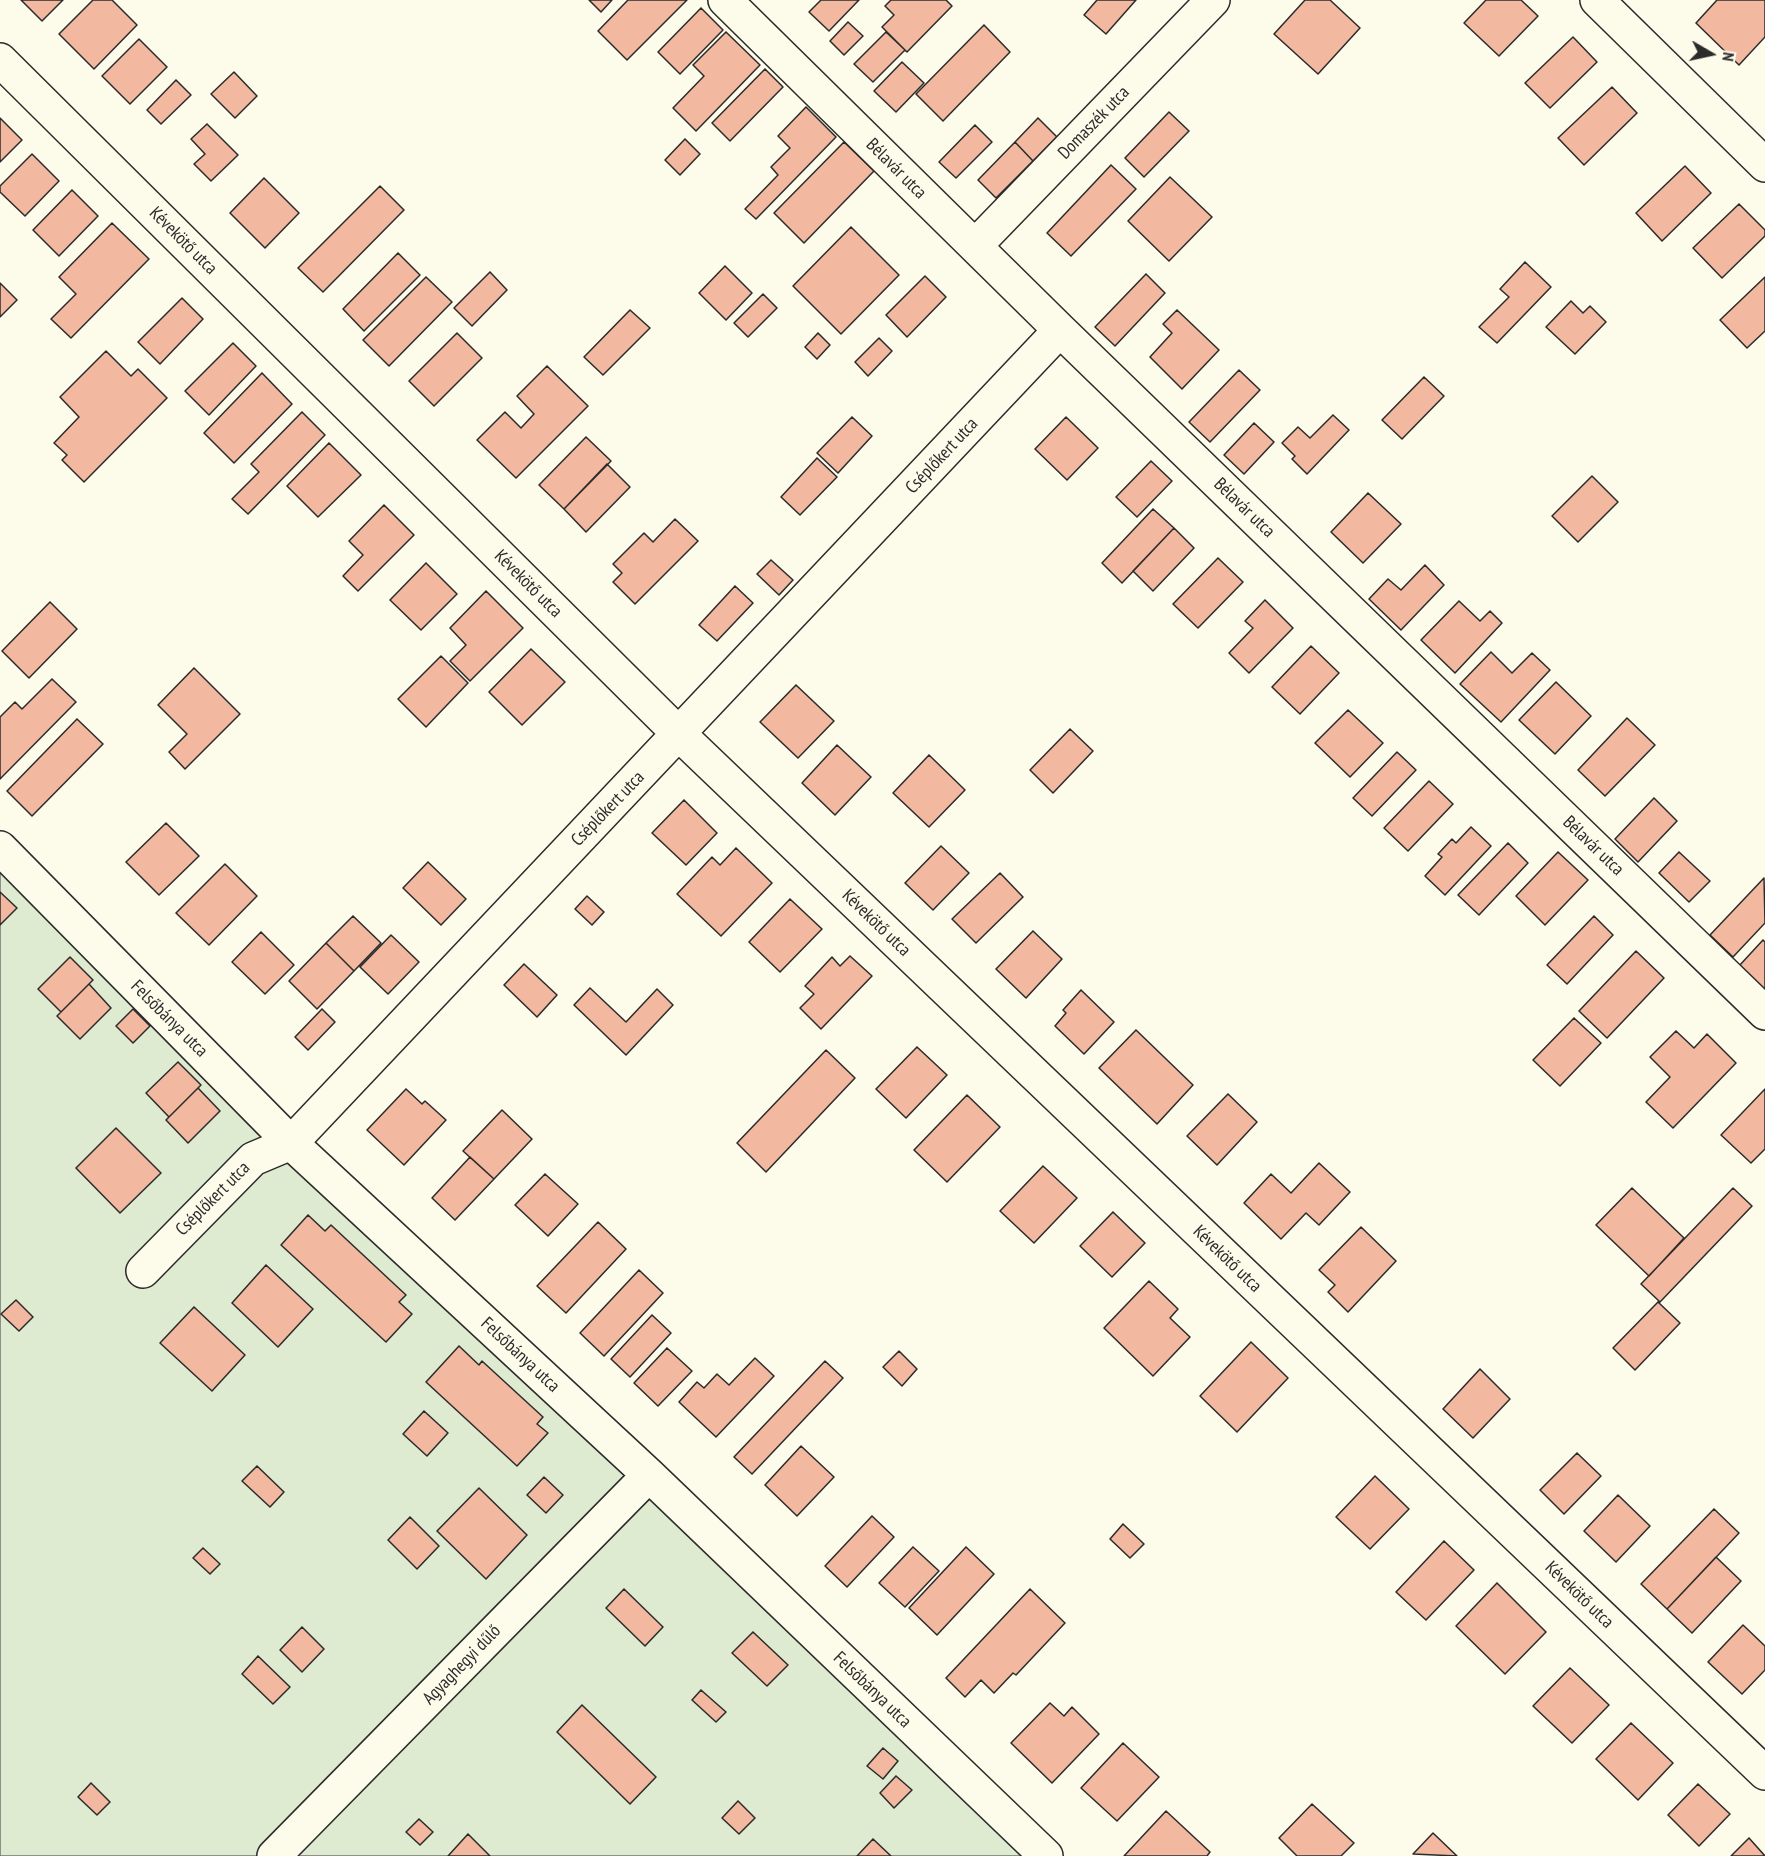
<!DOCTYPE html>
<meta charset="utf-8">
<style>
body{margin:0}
#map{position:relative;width:1765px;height:1856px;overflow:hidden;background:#fdfbea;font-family:"PT Sans Narrow",sans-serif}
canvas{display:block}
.north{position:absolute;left:1681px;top:24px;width:60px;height:60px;-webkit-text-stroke:4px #fdfbea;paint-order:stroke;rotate:99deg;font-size:16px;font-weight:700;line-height:24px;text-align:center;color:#2b2b2b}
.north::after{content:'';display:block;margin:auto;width:21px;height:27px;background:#2b2b2b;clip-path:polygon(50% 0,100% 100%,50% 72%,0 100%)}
</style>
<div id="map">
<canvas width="1765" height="1856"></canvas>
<div class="north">N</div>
</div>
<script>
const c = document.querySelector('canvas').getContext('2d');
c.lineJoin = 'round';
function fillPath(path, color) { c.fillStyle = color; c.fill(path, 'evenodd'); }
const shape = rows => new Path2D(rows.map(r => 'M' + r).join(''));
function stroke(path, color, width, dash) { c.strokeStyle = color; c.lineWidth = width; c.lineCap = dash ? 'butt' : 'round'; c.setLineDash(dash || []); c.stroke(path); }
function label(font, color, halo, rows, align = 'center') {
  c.font = font + ' "PT Sans Narrow",sans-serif'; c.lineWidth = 4.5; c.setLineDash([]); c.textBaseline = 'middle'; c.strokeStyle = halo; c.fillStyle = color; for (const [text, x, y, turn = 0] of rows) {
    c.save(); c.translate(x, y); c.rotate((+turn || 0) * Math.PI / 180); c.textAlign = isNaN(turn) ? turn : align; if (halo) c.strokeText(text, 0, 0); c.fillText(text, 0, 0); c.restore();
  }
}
const green = shape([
 [0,848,1046,1856,0,1856,0,848]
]);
fillPath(green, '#deebd1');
stroke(green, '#74746e', 1.5);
const building = shape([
 [21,0,63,0,42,21,21,0],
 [93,0,112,0,137,25,94,69,59,34,93,0],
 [589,0,612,0,601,12,589,0],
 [628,0,687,0,627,60,598,31,628,0],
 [821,0,859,0,829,31,809,12,821,0],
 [891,0,946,0,952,6,907,52,882,27,894,15,885,6,891,0],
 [1097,0,1136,0,1106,34,1084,15,1097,0],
 [1305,0,1330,0,1360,28,1318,74,1274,34,1305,0],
 [1486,0,1521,0,1538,16,1499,56,1464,23,1486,0],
 [1717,0,1765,0,1765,37,1739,65,1696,23,1717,0],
 [701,8,723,30,680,74,658,52,701,8],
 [848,22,863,36,844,55,830,41,848,22],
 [984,25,1010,52,943,121,916,94,984,25],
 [726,32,760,65,696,131,673,108,704,76,693,65,726,32],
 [886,32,905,50,873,82,854,64,886,32],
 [1573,37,1597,62,1550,108,1525,83,1573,37],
 [139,39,167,67,130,104,102,76,139,39],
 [902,62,924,83,896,112,874,91,902,62],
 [765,69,783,87,730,141,712,123,765,69],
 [234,72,257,96,235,118,211,94,234,72],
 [176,80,191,95,161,124,147,110,176,80],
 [1612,87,1637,113,1584,165,1558,138,1612,87],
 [806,107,836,137,756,219,745,209,778,175,771,167,790,148,778,136,806,107],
 [1169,112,1189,131,1144,177,1125,158,1169,112],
 [0,118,22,140,0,162,0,118],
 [1038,118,1057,137,1033,161,1015,142,1038,118],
 [207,124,238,155,211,181,194,164,205,154,191,139,207,124],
 [975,125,992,142,956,178,939,162,975,125],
 [685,139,700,154,680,175,665,160,685,139],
 [844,142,874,171,804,243,774,213,844,142],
 [1015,142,1033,161,996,198,978,180,1015,142],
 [32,154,59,181,25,216,0,192,0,186,32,154],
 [1111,165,1136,189,1071,256,1047,233,1111,165],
 [1685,166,1711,193,1662,241,1636,213,1685,166],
 [1170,177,1212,217,1169,261,1128,221,1170,177],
 [264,178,299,213,265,248,230,213,264,178],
 [380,186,404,210,323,292,298,268,380,186],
 [72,190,98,216,59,256,33,230,72,190],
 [1739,204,1765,230,1765,236,1722,278,1693,248,1739,204],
 [112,223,149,259,71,338,51,319,76,294,59,277,112,223],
 [851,227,899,275,841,334,793,286,851,227],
 [398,253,420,275,364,331,343,309,398,253],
 [1525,262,1551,287,1497,343,1479,327,1509,297,1500,289,1525,262],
 [725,266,752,293,726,320,699,293,725,266],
 [490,272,507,290,472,326,454,308,490,272],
 [1146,274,1165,293,1115,346,1095,327,1146,274],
 [925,276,946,297,907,337,886,315,925,276],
 [426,277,452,302,389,366,363,340,426,277],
 [1765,277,1765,331,1747,348,1720,320,1765,277],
 [0,283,17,300,0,317,0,283],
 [763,294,777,308,748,337,734,323,763,294],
 [182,298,203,319,160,364,138,342,182,298],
 [1571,301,1583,313,1590,306,1606,322,1575,354,1546,327,1571,301],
 [630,310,650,328,603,375,584,357,630,310],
 [1177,310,1219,350,1182,389,1150,357,1172,333,1163,324,1177,310],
 [457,333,482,358,434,406,409,381,457,333],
 [818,333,830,345,817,359,805,347,818,333],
 [879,338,892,351,868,376,855,362,879,338],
 [233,343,256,366,209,415,185,391,233,343],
 [106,351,131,376,138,369,167,398,84,482,62,460,67,455,54,443,79,417,60,397,106,351],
 [547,366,588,406,516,478,477,440,505,412,521,428,534,414,517,396,547,366],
 [1239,370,1260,390,1210,442,1189,422,1239,370],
 [262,373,292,404,234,463,204,433,262,373],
 [1424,377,1444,396,1402,439,1382,420,1424,377],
 [302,412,325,435,248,514,232,499,259,472,251,464,302,412],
 [1333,415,1349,430,1307,474,1292,459,1295,456,1282,443,1298,427,1310,438,1333,415],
 [852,417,872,436,838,473,817,453,852,417],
 [1066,417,1098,448,1067,480,1035,449,1066,417],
 [1254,423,1274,442,1244,474,1224,455,1254,423],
 [586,437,611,461,564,509,539,485,586,437],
 [329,443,361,475,318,517,287,486,329,443],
 [817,458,837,477,800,515,781,497,817,458],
 [1151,461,1172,481,1137,517,1116,497,1151,461],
 [607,464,630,487,586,532,564,509,607,464],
 [1592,476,1618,502,1578,542,1552,516,1592,476],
 [1368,493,1401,524,1363,563,1331,532,1368,493],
 [384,505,414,535,358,591,343,576,363,555,349,541,384,505],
 [1153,509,1174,528,1122,583,1102,563,1153,509],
 [675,519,698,541,635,604,613,582,622,573,613,564,644,533,653,542,675,519],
 [1174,528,1194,548,1153,591,1133,571,1174,528],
 [1218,558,1243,582,1198,628,1173,604,1218,558],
 [771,560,793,580,779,595,757,574,771,560],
 [426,563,457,594,421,630,390,600,426,563],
 [1425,565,1444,585,1401,630,1369,599,1388,579,1401,590,1425,565],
 [735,586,753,603,717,641,699,625,735,586],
 [486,591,523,628,470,681,450,661,466,645,450,628,486,591],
 [1265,600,1293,628,1249,673,1229,653,1253,628,1245,621,1265,600],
 [1459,601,1480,621,1490,611,1502,623,1455,673,1421,640,1459,601],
 [50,602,77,629,29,678,2,651,50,602],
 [1311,646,1339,673,1300,714,1272,687,1311,646],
 [531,649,565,682,522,725,489,692,531,649],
 [1491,652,1512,673,1532,653,1550,670,1501,722,1460,684,1491,652],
 [441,656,468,683,426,727,398,699,441,656],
 [194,668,240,714,185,769,169,752,187,734,158,705,194,668],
 [52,679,76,702,0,779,0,717,15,702,22,709,52,679],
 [1556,682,1591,716,1555,754,1519,720,1556,682],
 [796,685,834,721,798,758,760,722,796,685],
 [1348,710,1383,743,1350,777,1315,743,1348,710],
 [1627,718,1655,745,1605,796,1578,770,1627,718],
 [77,719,103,744,32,816,7,791,77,719],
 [1070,729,1093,751,1053,793,1030,770,1070,729],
 [837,745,871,777,835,815,802,783,837,745],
 [1397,752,1416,770,1372,816,1353,798,1397,752],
 [929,755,965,790,929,827,893,793,929,755],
 [1429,781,1453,804,1408,851,1384,828,1429,781],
 [1654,798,1677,821,1638,862,1615,839,1654,798],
 [684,800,717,833,686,865,652,833,684,800],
 [166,823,199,856,159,895,126,862,166,823],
 [1471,827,1491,846,1445,895,1425,876,1442,857,1438,854,1452,839,1456,843,1471,827],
 [1508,843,1528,863,1479,915,1458,895,1508,843],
 [941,846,969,873,933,910,905,883,941,846],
 [736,848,772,883,721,936,677,894,712,857,720,865,736,848],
 [1558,852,1588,880,1545,925,1516,896,1558,852],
 [1679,852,1710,881,1689,902,1659,873,1679,852],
 [428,862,466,899,441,925,403,888,428,862],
 [225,864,257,896,209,945,176,913,225,864],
 [1000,873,1023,897,976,943,952,919,1000,873],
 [1764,878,1765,923,1733,957,1710,935,1764,878],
 [0,892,17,908,0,925,0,892],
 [587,896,604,912,592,925,575,909,587,896],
 [790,899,822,929,780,972,749,942,790,899],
 [353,916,381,943,354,971,326,943,353,916],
 [1594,916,1613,935,1567,984,1547,965,1594,916],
 [1033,931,1062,959,1026,998,996,969,1033,931],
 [261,932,294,965,265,994,232,962,261,932],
 [391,935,419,962,388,994,360,967,391,935],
 [1763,940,1765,942,1765,991,1739,966,1763,940],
 [326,943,354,971,317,1009,289,981,326,943],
 [1636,951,1664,978,1607,1038,1579,1011,1636,951],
 [850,956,872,976,821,1029,800,1008,814,994,805,986,832,957,840,966,850,956],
 [70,957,93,980,61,1012,38,989,70,957],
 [524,964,557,995,537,1017,504,985,524,964],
 [89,984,111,1008,80,1039,57,1016,89,984],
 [590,988,626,1022,657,989,673,1005,626,1055,574,1005,590,988],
 [1081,990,1114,1022,1084,1054,1055,1026,1066,1013,1063,1010,1081,990],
 [133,1009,150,1026,133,1043,116,1026,133,1009],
 [322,1009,335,1022,308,1050,295,1037,322,1009],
 [1574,1018,1601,1043,1560,1086,1533,1060,1574,1018],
 [1136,1030,1193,1085,1157,1124,1099,1068,1136,1030],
 [1676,1031,1694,1048,1707,1034,1736,1063,1673,1128,1646,1102,1670,1077,1650,1057,1676,1031],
 [917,1047,947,1075,906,1118,876,1089,917,1047],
 [826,1050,855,1078,766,1172,737,1143,826,1050],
 [178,1062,201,1085,169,1117,146,1093,178,1062],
 [198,1088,220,1111,188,1143,166,1120,198,1088],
 [406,1089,422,1104,425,1101,446,1120,404,1165,367,1130,406,1089],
 [1765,1089,1765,1149,1751,1163,1721,1135,1765,1089],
 [1228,1094,1257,1122,1217,1165,1187,1136,1228,1094],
 [967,1095,1000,1127,947,1182,914,1150,967,1095],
 [502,1110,532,1139,494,1179,463,1151,502,1110],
 [116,1128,161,1173,120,1213,76,1168,116,1128],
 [470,1157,494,1179,455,1220,432,1198,470,1157],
 [1319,1163,1350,1192,1319,1225,1306,1213,1281,1239,1244,1203,1271,1174,1291,1193,1319,1163],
 [1043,1166,1077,1198,1034,1243,1000,1211,1043,1166],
 [545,1174,578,1204,548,1236,515,1205,545,1174],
 [1632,1188,1684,1238,1649,1276,1596,1225,1632,1188],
 [1733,1188,1752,1206,1660,1302,1641,1284,1733,1188],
 [1113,1212,1145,1243,1112,1277,1080,1246,1113,1212],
 [308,1215,325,1231,331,1225,406,1295,399,1302,412,1314,386,1342,281,1245,308,1215],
 [598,1222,626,1249,566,1313,537,1286,598,1222],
 [1361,1227,1396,1261,1348,1312,1328,1292,1335,1285,1319,1270,1361,1227],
 [266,1265,313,1309,278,1347,232,1303,266,1265],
 [639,1270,663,1293,604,1356,580,1333,639,1270],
 [1149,1281,1178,1309,1170,1318,1190,1337,1153,1376,1104,1328,1149,1281],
 [16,1300,33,1317,19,1331,1,1314,16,1300],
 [1658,1302,1680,1323,1635,1370,1613,1348,1658,1302],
 [194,1307,245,1355,212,1391,160,1343,194,1307],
 [652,1315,671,1333,630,1377,611,1359,652,1315],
 [1251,1342,1288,1378,1237,1432,1200,1396,1251,1342],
 [459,1346,479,1365,482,1361,543,1417,537,1424,548,1433,517,1466,426,1382,459,1346],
 [667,1348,692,1371,658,1406,634,1383,667,1348],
 [899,1351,917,1369,902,1386,883,1367,899,1351],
 [755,1358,774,1376,716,1437,679,1402,697,1382,704,1388,717,1374,729,1385,755,1358],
 [825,1361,843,1378,752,1474,734,1457,825,1361],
 [1480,1369,1510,1399,1473,1438,1443,1409,1480,1369],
 [424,1411,448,1433,427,1456,403,1434,424,1411],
 [801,1446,834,1477,797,1516,765,1485,801,1446],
 [1577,1453,1601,1476,1564,1514,1540,1490,1577,1453],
 [257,1466,284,1492,270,1507,242,1481,257,1466],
 [1375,1476,1409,1509,1370,1549,1336,1517,1375,1476],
 [544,1477,563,1495,546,1513,527,1495,544,1477],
 [479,1488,527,1535,486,1579,437,1531,479,1488],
 [1618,1495,1650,1526,1616,1562,1584,1531,1618,1495],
 [1714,1509,1739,1533,1667,1609,1641,1584,1714,1509],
 [872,1516,894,1537,847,1587,825,1566,872,1516],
 [410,1517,439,1546,417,1569,388,1540,410,1517],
 [1123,1524,1144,1544,1130,1558,1110,1539,1123,1524],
 [1444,1541,1474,1570,1426,1620,1396,1592,1444,1541],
 [913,1547,939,1571,905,1607,879,1583,913,1547],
 [966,1547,994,1574,937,1635,909,1608,966,1547],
 [203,1548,220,1564,210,1574,193,1558,203,1548],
 [1716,1557,1741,1581,1692,1633,1667,1609,1716,1557],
 [1497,1583,1546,1632,1505,1674,1456,1626,1497,1583],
 [624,1589,663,1627,645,1646,606,1608,624,1589],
 [1030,1589,1065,1623,1016,1675,1013,1673,994,1693,981,1680,965,1697,946,1678,1030,1589],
 [1743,1625,1765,1646,1765,1670,1742,1694,1708,1662,1743,1625],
 [302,1627,324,1649,302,1672,280,1650,302,1627],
 [753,1632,788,1665,767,1686,732,1653,753,1632],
 [258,1656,290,1687,273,1704,242,1674,258,1656],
 [1570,1668,1609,1705,1572,1743,1533,1706,1570,1668],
 [701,1690,726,1712,716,1722,692,1700,701,1690],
 [1050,1703,1064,1716,1072,1707,1099,1734,1052,1783,1011,1743,1050,1703],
 [582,1705,656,1777,630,1804,557,1732,582,1705],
 [1631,1723,1673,1763,1638,1800,1596,1759,1631,1723],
 [1123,1743,1159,1777,1117,1821,1081,1788,1123,1743],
 [883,1748,898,1761,883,1779,867,1766,883,1748],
 [896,1776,912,1790,894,1808,880,1793,896,1776],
 [91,1783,110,1802,97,1815,78,1797,91,1783],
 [1698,1784,1730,1814,1699,1846,1668,1815,1698,1784],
 [738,1801,755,1818,739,1834,722,1818,738,1801],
 [1312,1804,1354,1843,1341,1856,1297,1856,1279,1838,1312,1804],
 [1166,1811,1210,1852,1207,1856,1124,1856,1166,1811],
 [419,1819,433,1832,420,1845,406,1832,419,1819],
 [1433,1833,1457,1856,1413,1854,1433,1833],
 [468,1834,490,1856,448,1856,468,1834],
 [1749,1838,1765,1856,1731,1856,1749,1838],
 [873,1839,891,1856,857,1856,873,1839]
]);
fillPath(building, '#f2b8a0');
stroke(building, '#2b2b2b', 1.5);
const minor = shape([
 [725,0,1060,330,1765,1013],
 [1597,0,1765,165],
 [0,60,679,734,1765,1773],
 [975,246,1213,0],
 [0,848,291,1143,649,1475,1046,1856],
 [143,1271,253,1159,291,1143,1060,330],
 [274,1856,649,1475]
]);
stroke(minor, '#2b2b2b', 36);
stroke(minor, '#fdfbea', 33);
label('18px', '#2b2b2b', '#fdfbea', [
 ["Domaszék utca",1094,123,-46],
 ["Bélavár utca",896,169,45],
 ["Kévekötő utca",183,241,45],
 ["Cséplőkert utca",942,456,-47],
 ["Bélavár utca",1244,508,44],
 ["Kévekötő utca",528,584,45],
 ["Cséplőkert utca",608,809,-46],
 ["Bélavár utca",1593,846,44],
 ["Kévekötő utca",876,923,44],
 ["Felsőbánya utca",169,1019,45],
 ["Cséplőkert utca",213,1199,-45],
 ["Kévekötő utca",1227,1259,44],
 ["Felsőbánya utca",520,1355,43],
 ["Kévekötő utca",1579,1595,44],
 ["Agyaghegyi dűlő",462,1665,-46],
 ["Felsőbánya utca",872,1690,44]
]);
</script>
